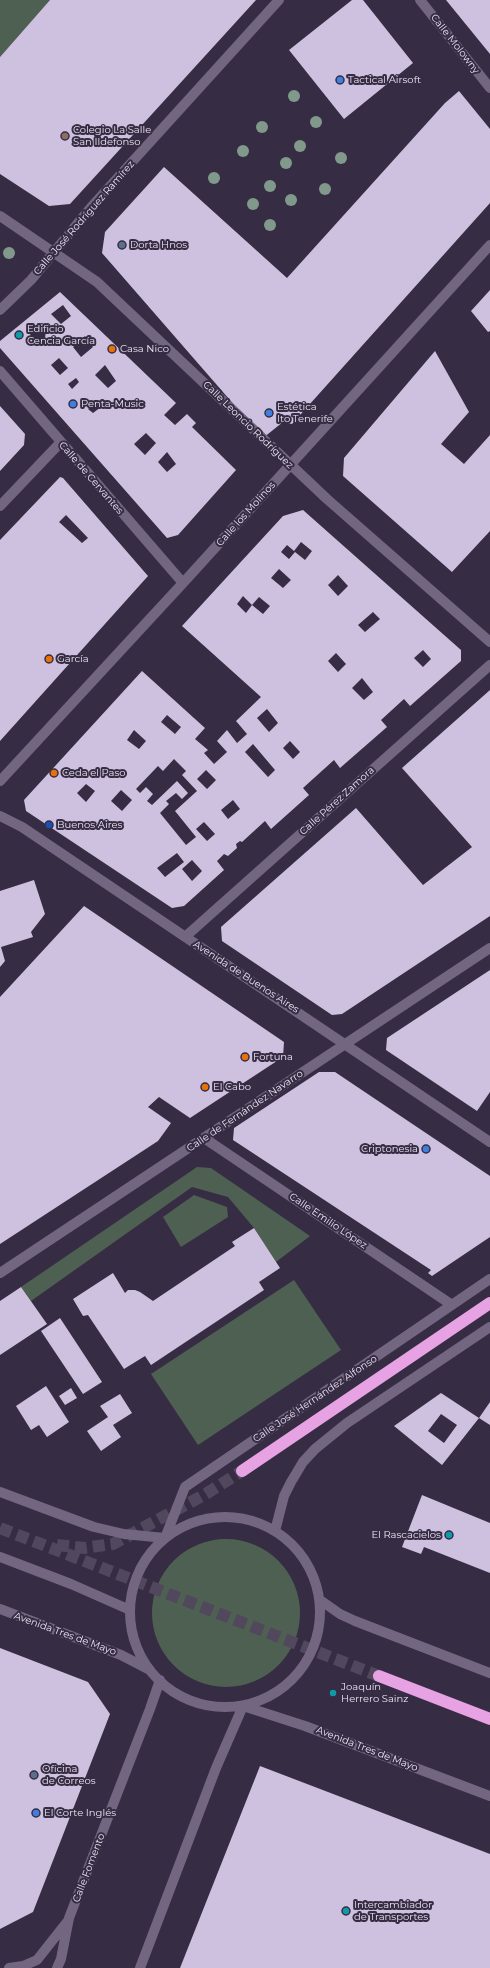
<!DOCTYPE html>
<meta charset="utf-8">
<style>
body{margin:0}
canvas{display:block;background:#362c43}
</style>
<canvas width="490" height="1968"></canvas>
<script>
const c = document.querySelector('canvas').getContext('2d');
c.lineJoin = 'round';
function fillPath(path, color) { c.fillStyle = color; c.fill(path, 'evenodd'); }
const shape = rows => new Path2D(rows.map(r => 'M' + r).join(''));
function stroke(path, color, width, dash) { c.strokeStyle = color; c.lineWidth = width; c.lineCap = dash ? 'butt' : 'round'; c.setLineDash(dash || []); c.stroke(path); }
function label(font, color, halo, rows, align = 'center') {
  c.font = font + ' Montserrat,sans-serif'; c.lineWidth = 4; c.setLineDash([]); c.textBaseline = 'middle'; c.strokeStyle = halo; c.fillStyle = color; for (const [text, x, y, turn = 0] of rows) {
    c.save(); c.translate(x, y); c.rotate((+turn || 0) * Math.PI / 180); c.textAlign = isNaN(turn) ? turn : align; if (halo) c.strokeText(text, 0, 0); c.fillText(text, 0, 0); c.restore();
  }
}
fillPath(shape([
 [0,0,50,0,0,57],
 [197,1167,211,1168,310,1236,276,1262,254,1228,228,1197,192,1187,31,1301,21,1287],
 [194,1195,227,1207,228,1217,181,1247,163,1217],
 [294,1280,341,1350,198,1445,151,1374],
 '152 1613a74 74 0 1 1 148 0a74 74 0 1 1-148 0Z'
]), '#4e6051');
fillPath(shape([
 [50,0,256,0,70,204,49,206,0,174,0,57],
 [352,0,363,0,413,63,344,119,289,50],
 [446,0,490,0,490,54],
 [459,91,490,129,490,203,292,424,283,422,263,438,102,253,105,232,164,167,287,278,445,103],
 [490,290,490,331,488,332,471,311],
 [60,292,176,403,164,415,175,425,187,414,196,423,192,427,236,470,178,535,167,538,0,348,0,341],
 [63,305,71,316,61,324,51,314],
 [37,326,42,327,46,331,45,338,37,343,29,333],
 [85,336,93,347,81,357,73,347],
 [59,358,68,368,60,375,51,365],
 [105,365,116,381,108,388,95,375],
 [76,378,79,382,72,389,68,384],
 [97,403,101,407,93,413,88,409],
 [146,433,156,443,145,455,134,444],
 [167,452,176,464,167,472,158,462],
 [435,351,469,412,441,444,464,464,490,435,490,531,452,572,343,476,344,458],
 [0,406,25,434,24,445,0,471],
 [60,477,63,478,148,576,0,741,0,540],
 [66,515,88,538,82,543,59,522],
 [303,510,461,650,461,661,410,706,404,699,381,720,387,727,340,768,334,760,303,788,309,795,271,829,265,821,242,842,240,841,236,844,237,848,228,856,224,854,217,861,224,870,184,906,172,908,26,811,24,800,142,671,205,728,195,739,208,750,204,753,214,764,227,752,217,741,227,730,237,743,247,734,236,721,261,697,182,626,283,516],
 [301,542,312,551,305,560,295,552,289,559,281,552,287,545,294,551],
 [279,569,291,580,283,588,271,578],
 [338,575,348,586,338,596,328,585],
 [243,596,252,605,246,613,237,604],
 [259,597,270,606,263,614,252,605],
 [373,612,380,619,365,632,358,625],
 [423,650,431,659,423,667,414,658],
 [336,653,346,664,338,672,328,661],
 [362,678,373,692,364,700,352,688],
 [267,709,278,723,269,732,257,718],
 [167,715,181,727,175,734,161,722],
 [134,730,146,741,139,749,127,740],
 [290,741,300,752,293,759,283,748],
 [253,744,275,770,268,777,245,752],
 [174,759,186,771,182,775,197,791,175,811,196,837,186,845,160,813,169,804,166,801,176,793,182,799,188,793,177,781,152,805,147,801,153,794,146,787,140,793,136,789,158,766,163,771],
 [206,770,216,780,207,789,197,779],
 [86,784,95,791,86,802,77,793],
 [121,790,132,800,122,811,111,801],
 [233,800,240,809,228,819,221,810],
 [204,822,215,834,207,841,196,829],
 [177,853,184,862,165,877,157,868],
 [192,860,202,871,192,881,182,869],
 [490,690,490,916,342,1014,332,1015,222,941,221,927,356,808,423,885,472,847,402,768],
 [34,880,45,914,31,932,33,937,1,947,5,961,0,967,0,891],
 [84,906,284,1042,283,1057,190,1118,159,1097,148,1107,171,1123,158,1141,0,1244,0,997],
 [490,970,490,1092,477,1111,386,1050,387,1038],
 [319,1072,335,1072,490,1176,490,1237,432,1276,428,1273,431,1270,233,1140,234,1128],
 [254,1228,280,1268,259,1282,264,1290,151,1365,145,1356,124,1369,88,1315,83,1316,73,1299,113,1273,125,1293,128,1290,135,1290,140,1292,153,1301,235,1246,232,1242],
 [21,1287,47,1324,0,1355,0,1301],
 [60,1318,102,1382,83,1394,41,1331],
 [46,1386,69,1422,47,1437,39,1425,31,1430,16,1406],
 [71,1388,77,1398,65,1405,59,1396],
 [441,1393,479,1418,490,1402,490,1425,479,1418,442,1465,394,1426],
 [441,1414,457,1425,444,1443,428,1431],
 [120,1394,132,1413,113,1425,121,1437,101,1451,87,1431,108,1417,100,1406],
 [422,1495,490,1523,490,1573,424,1547,421,1554,402,1547],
 [0,1648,88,1682,110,1714,33,1912,0,1929],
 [260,1766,490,1854,490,1968,180,1968]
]), '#cec1df');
stroke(shape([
 [0,1528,379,1676],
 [57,1545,84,1548,113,1544,204,1495,242,1471]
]), '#51485d', 12, [12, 6]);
stroke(shape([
 [420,0,490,88],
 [0,216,97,282,327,499,490,642],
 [0,310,31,280,93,205,279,0],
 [0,371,183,583],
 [0,506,60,443],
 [0,781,183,583,490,245],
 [0,816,22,827,490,1142],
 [185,937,490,665],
 [204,1138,452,1305],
 [0,1273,490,948],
 [0,1492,94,1527,124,1534,165,1538],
 '130 1612a95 95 0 1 1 190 0a95 95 0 1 1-190 0Z',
 [275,1531,284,1496,291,1482,303,1462,315,1449,347,1423,490,1327],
 [165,1538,185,1487,490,1279],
 [0,1557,71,1584,130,1610],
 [320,1600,340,1614,355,1621,490,1673],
 [0,1609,121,1655,150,1670],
 [243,1706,305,1726,490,1796],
 [9,1968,23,1966,37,1960,67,1922],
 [57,1968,61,1959,69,1918,150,1709,160,1680],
 [140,1968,216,1768,243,1706]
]), '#726681', 10);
stroke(shape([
 [242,1471,490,1303],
 [379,1676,490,1719]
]), '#e6a2e2', 12);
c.fillStyle = '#81998b';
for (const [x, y] of [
 [294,96],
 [316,122],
 [262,127],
 [300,146],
 [243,151],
 [341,158],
 [286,163],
 [214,178],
 [270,186],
 [325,189],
 [291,200],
 [253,204],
 [270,225],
 [9,253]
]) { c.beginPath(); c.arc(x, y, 6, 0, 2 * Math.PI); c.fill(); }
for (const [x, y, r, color] of [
 [340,80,4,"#3f7fe0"],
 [65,136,4,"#8d6e63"],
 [122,245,4,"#5c6f8a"],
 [19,335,4,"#0f9aa8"],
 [112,349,4,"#e8710a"],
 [73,404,4,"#3f7fe0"],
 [269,413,4,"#3f7fe0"],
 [49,659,4,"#e8710a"],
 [54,773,4,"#e8710a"],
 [49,825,4,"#1a4fb4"],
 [245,1057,4,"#e8710a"],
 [205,1087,4,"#e8710a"],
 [426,1149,4,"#3f7fe0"],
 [449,1535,4,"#0f9aa8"],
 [333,1693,4,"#0f9aa8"],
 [34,1775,4,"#5c6f8a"],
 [36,1813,4,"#3f7fe0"],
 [346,1911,4,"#0f9aa8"]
]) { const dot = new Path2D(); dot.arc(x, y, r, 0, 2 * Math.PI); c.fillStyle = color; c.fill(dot); stroke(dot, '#362c43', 1.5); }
label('10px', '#eae4f3', '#362c43', [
 ["Calle Molowny",455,44,52],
 ["Calle José Rodríguez Ramírez",84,218,-49],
 ["Calle Leoncio Rodríguez",248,425,44],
 ["Calle de Cervantes",91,478,49],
 ["Calle los Molinos",246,514,-48],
 ["Calle Pérez Zamora",337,801,-42],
 ["Avenida de Buenos Aires",246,977,33],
 ["Calle de Fernández Navarro",245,1111,-34],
 ["Calle Emilio López",328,1221,34],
 ["Calle José Hernández Alfonso",315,1399,-34],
 ["Avenida Tres de Mayo",65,1634,20],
 ["Avenida Tres de Mayo",367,1749,21],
 ["Calle Fomento",89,1868,-69]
]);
label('10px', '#eae4f3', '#362c43', [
 ["Tactical Airsoft",348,80],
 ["Colegio La Salle",73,130],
 ["San Ildefonso",73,142],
 ["Dorta Hnos",130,245],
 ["Edificio",27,329],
 ["Cencia García",27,341],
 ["Casa Nico",120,349],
 ["Penta-Music",81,404],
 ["Estética",277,407],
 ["Ito Tenerife",277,419],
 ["García",57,659],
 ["Ceda el Paso",62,773],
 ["Buenos Aires",57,825],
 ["Fortuna",253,1057],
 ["El Cabo",213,1087],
 ["Criptonesia",418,1149,"right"],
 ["El Rascacielos",441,1535,"right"],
 ["Joaquín",341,1687],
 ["Herrero Sainz",341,1699],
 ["Oficina",42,1769],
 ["de Correos",42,1781],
 ["El Corte Inglés",44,1813],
 ["Intercambiador",354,1905],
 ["de Transportes",354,1917]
], 'left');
</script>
